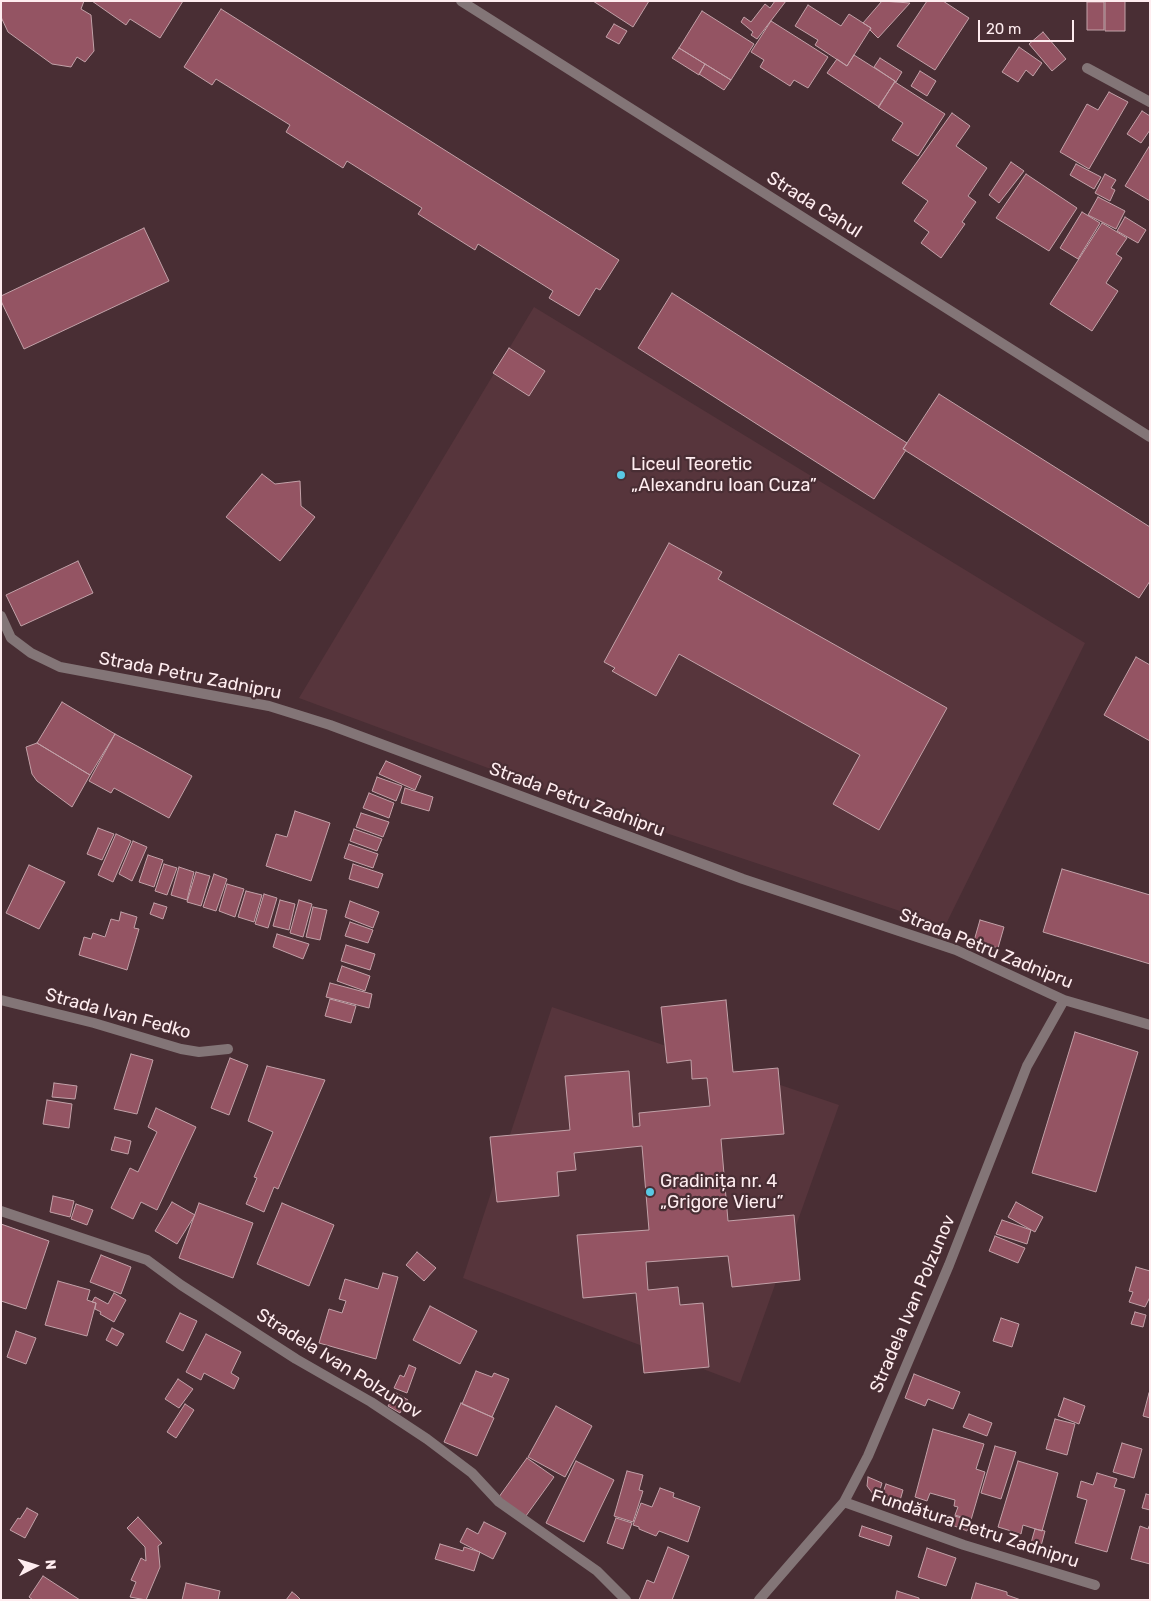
<!DOCTYPE html>
<meta charset="utf-8">
<style>
body{margin:0}
#map{position:relative;width:1151px;height:1601px;overflow:hidden;background:#492e34;font-family:Rubik,sans-serif}
canvas{display:block}
.frame{position:absolute;inset:0;border:2px solid #feecef;pointer-events:none}
.north{position:absolute;left:10px;top:1541px;width:50px;height:50px;-webkit-text-stroke:4px #492e34;paint-order:stroke;rotate:85deg;font-size:14px;font-weight:700;line-height:20px;text-align:center;color:#feecef}
.north::after{content:'';display:block;margin:auto;width:18px;height:22px;background:#feecef;clip-path:polygon(50% 0,100% 100%,50% 72%,0 100%)}
.scale{position:absolute;left:978px;top:20px;width:96px;height:22px;box-sizing:border-box;border:2px solid #feecef;border-top:0;padding-left:6px;font-size:15px;line-height:18px;white-space:nowrap;color:#feecef;-webkit-text-stroke:4px #492e34;paint-order:stroke}
</style>
<div id="map">
<canvas width="1151" height="1601"></canvas>
<div class="frame"></div>
<div class="north">N</div>
<div class="scale">20 m</div>
</div>
<script>
const c = document.querySelector('canvas').getContext('2d');
c.lineJoin = 'round';
function fillPath(path, color) { c.fillStyle = color; c.fill(path, 'evenodd'); }
const shape = rows => new Path2D(rows.map(r => 'M' + r).join(''));
function stroke(path, color, width, dash) { c.strokeStyle = color; c.lineWidth = width; c.lineCap = dash ? 'butt' : 'round'; c.setLineDash(dash || []); c.stroke(path); }
function label(font, color, halo, rows, align = 'center') {
  c.font = font + ' Rubik,sans-serif'; c.lineWidth = 4.5; c.setLineDash([]); c.textBaseline = 'middle'; c.strokeStyle = halo; c.fillStyle = color; for (const [text, x, y, turn = 0] of rows) {
    c.save(); c.translate(x, y); c.rotate((+turn || 0) * Math.PI / 180); c.textAlign = isNaN(turn) ? turn : align; if (halo) c.strokeText(text, 0, 0); c.fillText(text, 0, 0); c.restore();
  }
}
fillPath(shape([
 [534,307,1085,643,945,926,642,825,299,698],
 [552,1007,839,1105,740,1383,463,1278]
]), '#57353c');
const building = shape([
 [1,1,84,1,81,9,91,15,94,51,85,62,77,57,71,67,52,64,8,32,1,17,1,1],
 [92,1,183,1,160,38,130,19,126,25,92,1],
 [593,1,649,1,633,27,593,1],
 [775,1,786,1,757,39,751,35,753,32,741,22,744,17,751,22,765,4,770,8,775,1],
 [882,1,910,3,878,38,870,30,871,28,863,23,882,1],
 [927,1,943,1,969,18,935,70,897,46,927,1],
 [1105,1,1125,1,1125,31,1105,31,1105,1],
 [1087,2,1104,2,1104,30,1087,30,1087,2],
 [808,5,841,26,849,14,871,28,847,66,815,45,818,40,795,26,808,5],
 [221,9,619,260,600,290,596,288,579,316,549,298,553,291,478,244,475,250,418,214,422,208,347,161,343,168,286,132,290,125,216,79,212,85,184,67,221,9],
 [702,11,754,44,731,80,679,48,702,11],
 [771,21,828,57,808,88,794,80,790,86,760,67,764,60,751,52,771,21],
 [614,24,627,31,619,44,606,37,614,24],
 [1043,32,1066,59,1052,71,1029,44,1043,32],
 [1019,47,1042,63,1033,76,1026,70,1018,82,1002,72,1019,47],
 [679,48,705,64,699,75,672,58,679,48],
 [854,55,895,81,879,107,827,73,837,59,847,66,854,55],
 [880,58,902,72,896,82,874,67,880,58],
 [705,64,731,80,724,90,699,74,705,64],
 [920,71,936,81,927,96,911,86,920,71],
 [895,82,945,114,918,156,892,140,903,123,878,107,895,82],
 [1109,92,1128,102,1089,169,1060,152,1087,104,1098,110,1109,92],
 [1142,111,1150,116,1150,130,1141,143,1127,134,1142,111],
 [952,113,970,126,956,146,987,168,968,196,976,202,962,222,965,224,941,258,921,243,929,232,914,221,928,201,902,183,952,113],
 [1150,145,1150,201,1125,186,1150,145],
 [1011,162,1024,171,999,203,989,195,1011,162],
 [1076,164,1101,177,1094,189,1070,175,1076,164],
 [1026,174,1077,208,1049,251,996,218,1026,174],
 [1105,174,1116,180,1111,188,1115,190,1110,201,1095,193,1105,174],
 [1098,197,1125,211,1116,229,1088,215,1098,197],
 [1082,212,1100,223,1078,259,1060,248,1082,212],
 [1125,217,1146,230,1138,243,1117,231,1125,217],
 [1102,223,1127,238,1116,254,1122,258,1106,283,1118,291,1092,331,1050,304,1102,223],
 [144,228,169,281,24,349,1,301,1,296,144,228],
 [672,293,907,443,903,449,906,450,874,499,638,348,672,293],
 [509,348,545,371,529,396,493,373,509,348],
 [939,394,1150,527,1150,581,1139,598,903,449,939,394],
 [262,474,275,484,300,481,301,506,315,517,280,561,226,517,262,474],
 [669,543,722,572,718,579,947,708,879,830,833,804,860,755,679,654,656,696,612,671,615,668,604,662,669,543],
 [78,561,93,593,21,626,6,595,78,561],
 [1136,657,1150,665,1150,741,1104,715,1136,657],
 [62,702,115,734,90,775,37,743,62,702],
 [115,734,192,776,169,818,114,788,111,793,89,781,115,734],
 [37,743,90,775,72,807,37,781,32,774,26,747,37,743],
 [386,761,421,776,415,790,379,774,386,761],
 [377,777,402,786,396,801,372,791,377,777],
 [405,788,433,797,429,811,401,803,405,788],
 [369,793,394,803,389,818,363,808,369,793],
 [295,811,330,823,311,881,266,866,276,834,287,837,295,811],
 [361,813,389,822,383,837,356,827,361,813],
 [98,828,114,834,102,860,87,854,98,828],
 [354,829,382,839,377,851,350,841,354,829],
 [116,834,131,841,113,882,98,875,116,834],
 [133,841,147,847,132,881,119,874,133,841],
 [349,844,378,854,373,868,344,858,349,844],
 [148,855,163,860,154,887,139,882,148,855],
 [164,864,177,868,167,895,155,891,164,864],
 [353,864,383,874,378,888,349,879,353,864],
 [29,865,65,882,39,929,6,913,29,865],
 [179,867,194,872,187,900,171,895,179,867],
 [1062,869,1150,895,1150,964,1043,932,1062,869],
 [196,872,210,876,201,906,187,902,196,872],
 [214,874,227,879,216,911,203,907,214,874],
 [227,884,244,889,235,917,219,911,227,884],
 [246,891,262,895,254,922,238,917,246,891],
 [264,894,277,898,268,928,255,924,264,894],
 [280,900,295,904,289,930,273,926,280,900],
 [299,900,312,904,303,937,290,933,299,900],
 [350,901,379,912,373,928,345,917,350,901],
 [154,903,167,907,163,919,150,914,154,903],
 [313,907,327,910,320,940,306,937,313,907],
 [121,912,137,917,134,928,139,929,127,970,79,955,84,937,91,939,93,933,105,937,111,919,119,921,121,912],
 [980,920,1004,927,998,948,974,941,980,920],
 [350,922,373,930,368,943,345,936,350,922],
 [277,934,309,944,303,959,273,947,277,934],
 [346,945,375,954,370,970,341,961,346,945],
 [342,966,370,976,365,991,337,981,342,966],
 [330,983,372,994,369,1008,326,997,330,983],
 [330,999,356,1006,351,1023,325,1016,330,999],
 [726,1000,733,1072,778,1068,784,1134,721,1139,728,1221,794,1215,800,1280,732,1287,728,1256,646,1262,648,1290,678,1287,680,1305,703,1303,709,1367,644,1373,636,1293,583,1298,577,1235,649,1230,642,1146,574,1153,576,1170,557,1172,559,1196,497,1202,490,1137,570,1130,565,1076,629,1071,633,1127,640,1126,639,1113,710,1106,707,1078,692,1079,691,1060,667,1063,661,1007,726,1000],
 [1075,1032,1138,1052,1096,1192,1032,1173,1075,1032],
 [131,1054,153,1060,137,1114,114,1109,131,1054],
 [230,1058,248,1065,229,1115,211,1108,230,1058],
 [267,1066,325,1080,278,1189,274,1187,264,1212,246,1204,257,1178,254,1177,273,1132,248,1121,267,1066],
 [54,1083,77,1086,75,1099,52,1097,54,1083],
 [47,1100,72,1104,69,1128,43,1124,47,1100],
 [156,1108,196,1127,157,1210,141,1202,133,1219,111,1208,130,1168,138,1172,157,1132,148,1127,156,1108],
 [115,1137,131,1141,128,1154,111,1150,115,1137],
 [53,1196,74,1201,70,1217,50,1212,53,1196],
 [172,1202,195,1215,177,1244,155,1231,172,1202],
 [1016,1202,1043,1217,1035,1232,1008,1217,1016,1202],
 [199,1203,253,1223,233,1278,179,1258,199,1203],
 [282,1203,334,1225,309,1286,257,1264,282,1203],
 [76,1204,93,1210,87,1225,71,1219,76,1204],
 [1002,1220,1031,1230,1027,1244,996,1234,1002,1220],
 [1,1224,49,1241,26,1309,1,1301,1,1224],
 [995,1236,1025,1248,1018,1263,989,1251,995,1236],
 [417,1252,436,1268,424,1281,406,1265,417,1252],
 [101,1255,131,1267,121,1294,90,1282,101,1255],
 [1136,1267,1150,1271,1150,1297,1145,1307,1129,1302,1133,1292,1129,1291,1136,1267],
 [383,1273,398,1277,376,1359,319,1343,329,1309,342,1313,346,1301,339,1299,345,1279,378,1289,383,1273],
 [58,1281,90,1290,87,1300,96,1303,87,1336,45,1325,58,1281],
 [114,1293,126,1300,114,1322,100,1314,101,1312,95,1309,96,1303,92,1302,95,1297,108,1304,114,1293],
 [430,1306,477,1331,460,1364,413,1340,430,1306],
 [1135,1312,1146,1315,1143,1327,1131,1324,1135,1312],
 [180,1313,197,1321,183,1351,166,1342,180,1313],
 [1001,1318,1019,1324,1012,1347,993,1341,1001,1318],
 [112,1328,124,1334,117,1346,106,1340,112,1328],
 [16,1331,36,1338,26,1364,7,1357,16,1331],
 [206,1334,241,1352,231,1373,239,1378,234,1389,204,1373,201,1380,186,1372,206,1334],
 [409,1365,416,1368,407,1393,394,1388,400,1375,404,1377,409,1365],
 [476,1371,492,1377,494,1373,509,1379,492,1417,462,1404,476,1371],
 [914,1374,960,1392,953,1409,928,1399,925,1406,905,1398,914,1374],
 [178,1379,193,1389,179,1408,165,1399,178,1379],
 [396,1393,408,1400,400,1413,388,1406,396,1393],
 [1149,1393,1150,1393,1150,1418,1143,1416,1149,1393],
 [1064,1398,1085,1406,1079,1424,1058,1416,1064,1398],
 [461,1403,494,1418,477,1456,444,1442,461,1403],
 [185,1404,194,1410,176,1438,167,1432,185,1404],
 [556,1406,592,1426,565,1477,528,1457,556,1406],
 [969,1414,992,1423,987,1436,963,1427,969,1414],
 [1055,1419,1075,1424,1067,1455,1046,1449,1055,1419],
 [933,1429,984,1444,976,1469,985,1472,971,1520,955,1515,958,1507,954,1506,955,1500,930,1493,927,1501,915,1497,933,1429],
 [1122,1443,1142,1449,1134,1478,1113,1472,1122,1443],
 [995,1446,1016,1452,1001,1499,981,1493,995,1446],
 [527,1458,554,1477,523,1520,496,1501,527,1458],
 [576,1461,614,1480,584,1542,546,1523,576,1461],
 [1018,1461,1058,1473,1042,1531,1023,1525,1021,1534,998,1527,1018,1461],
 [627,1471,643,1475,639,1490,643,1491,633,1522,614,1516,627,1471],
 [1097,1473,1117,1479,1114,1487,1125,1490,1107,1552,1075,1543,1087,1500,1077,1497,1081,1481,1093,1485,1097,1473],
 [868,1477,882,1483,878,1496,873,1494,867,1486,868,1477],
 [886,1484,903,1490,899,1504,892,1502,893,1498,890,1497,889,1500,881,1498,886,1484],
 [660,1488,674,1493,673,1497,700,1507,688,1542,659,1531,656,1536,639,1529,639,1527,633,1525,641,1503,652,1507,660,1488],
 [1146,1494,1150,1495,1150,1510,1142,1508,1146,1494],
 [27,1508,38,1514,25,1538,10,1530,18,1518,20,1519,27,1508],
 [955,1516,971,1521,967,1531,952,1525,955,1516],
 [138,1517,162,1543,158,1546,160,1567,146,1600,130,1597,136,1582,131,1580,141,1558,146,1561,145,1547,127,1528,138,1517],
 [616,1518,632,1523,623,1549,607,1543,616,1518],
 [484,1522,506,1533,493,1559,460,1542,467,1528,478,1534,484,1522],
 [1150,1524,1150,1564,1131,1559,1140,1526,1148,1529,1150,1524],
 [862,1526,892,1536,889,1546,859,1536,862,1526],
 [1035,1529,1045,1531,1041,1546,1031,1543,1035,1529],
 [440,1544,463,1551,464,1547,480,1552,474,1571,435,1559,440,1544],
 [668,1547,689,1556,672,1600,639,1600,647,1580,654,1583,668,1547],
 [927,1548,956,1558,946,1586,918,1577,927,1548],
 [43,1576,80,1600,33,1600,29,1597,43,1576],
 [186,1583,220,1591,218,1600,182,1600,186,1583],
 [976,1583,1007,1592,1007,1595,1021,1600,971,1600,976,1583],
 [897,1591,919,1598,919,1600,895,1600,897,1591],
 [292,1592,296,1595,301,1600,286,1600,292,1592]
]);
fillPath(building, '#945463');
stroke(building, '#c2a1a8', 1);
stroke(shape([
 [461,1,1150,437],
 [1087,68,1150,102],
 [1,616,11,638,31,653,60,667,269,706,330,725,743,879,956,950,1064,1000,1150,1025],
 [1,1000,94,1023,181,1049,199,1052,228,1049],
 [1,1211,147,1260,181,1285,296,1359,371,1402,427,1439,472,1473,499,1502,597,1571,626,1600],
 [844,1502,964,1545,1095,1585],
 [759,1600,844,1502,868,1456,949,1265,1027,1066,1064,1000]
]), '#837577', 10);
for (const [x, y, r, color] of [
 [621,475,5,"#59c8e4"],
 [650,1192,5,"#59c8e4"]
]) { const dot = new Path2D(); dot.arc(x, y, r, 0, 2 * Math.PI); c.fillStyle = color; c.fill(dot); stroke(dot, '#492e34', 2); }
label('18px', '#feecef', '#492e34', [
 ["Strada Cahul",814,205,32],
 ["Strada Petru Zadnipru",190,676,11],
 ["Strada Petru Zadnipru",577,800,20],
 ["Strada Petru Zadnipru",986,949,22],
 ["Strada Ivan Fedko",118,1014,15],
 ["Stradela Ivan Polzunov",913,1304,-67],
 ["Stradela Ivan Polzunov",339,1364,32],
 ["Fundătura Petru Zadnipru",975,1529,18]
]);
label('18px', '#feecef', '#492e34', [
 ["Liceul Teoretic",631,465],
 ["„Alexandru Ioan Cuza”",631,486],
 ["Gradinița nr. 4",660,1182],
 ["„Grigore Vieru”",660,1203]
], 'left');
</script>
